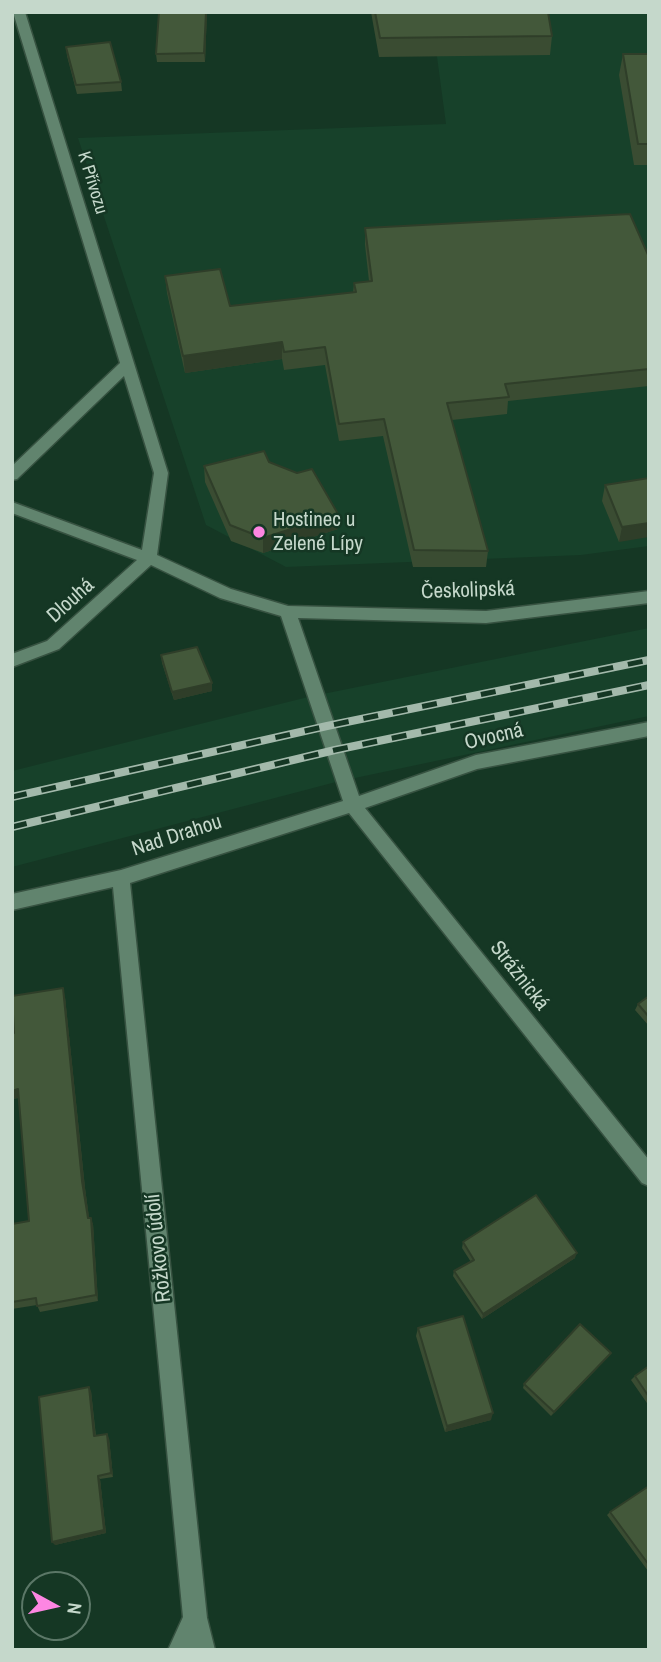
<!DOCTYPE html>
<meta charset="utf-8">
<style>
body{margin:0}
#map{position:relative;width:661px;height:1662px;overflow:hidden;background:#153724;font-family:"Archivo Narrow",sans-serif}
canvas{display:block}
.frame{position:absolute;inset:0;border:14px solid #c5d8cb;pointer-events:none}
.north{position:absolute;left:21px;top:1571px;width:70px;height:70px;box-sizing:border-box;background:#153724;border:2px solid #5b7767;border-radius:50%;rotate:98deg;font-size:19px;font-weight:700;line-height:28px;text-align:center;color:#c5d8cb}
.north::after{content:'';display:block;margin:auto;width:24px;height:32px;background:#fd86e2;clip-path:polygon(50% 0,100% 100%,50% 72%,0 100%)}
</style>
<div id="map">
<canvas width="661" height="1662"></canvas>
<div class="frame"></div>
<div class="north">N</div>
</div>
<script>
const c = document.querySelector('canvas').getContext('2d');
c.lineJoin = 'round';
function fillPath(path, color) { c.fillStyle = color; c.fill(path, 'evenodd'); }
const shape = rows => new Path2D(rows.map(r => 'M' + r).join(''));
function stroke(path, color, width, dash) { c.strokeStyle = color; c.lineWidth = width; c.lineCap = dash ? 'butt' : 'round'; c.setLineDash(dash || []); c.stroke(path); }
function label(font, color, halo, rows, align = 'center') {
  c.font = font + ' "Archivo Narrow",sans-serif'; c.lineWidth = 5; c.setLineDash([]); c.textBaseline = 'middle'; c.strokeStyle = halo; c.fillStyle = color; for (const [text, x, y, turn = 0] of rows) {
    c.save(); c.translate(x, y); c.rotate((+turn || 0) * Math.PI / 180); c.textAlign = isNaN(turn) ? turn : align; if (halo) c.strokeText(text, 0, 0); c.fillText(text, 0, 0); c.restore();
  }
}
fillPath(shape([
 [431,12,649,12,649,546,581,555,286,567,206,525,78,138,446,124],
 [649,628,649,716,336,782,12,867,12,771,308,697]
]), '#17412a');
const minor = shape([
 [13,12,25,12,168,473,157,555,231,589,288,606,486,611,649,591,649,603,486,623,298,618,359,796,476,755,649,722,649,736,477,769,365,808,649,1160,649,1186,642,1183,349,813,130,883,207,1618,215,1650,168,1650,183,1617,113,887,12,910,12,894,121,870,343,801,281,616,220,598,151,565,59,649,12,667,12,654,47,641,137,560,12,513,12,502,142,550,154,473,124,376,17,479,12,480,12,466,120,363,13,12]
]);
stroke(minor, '#375241', 3);
fillPath(minor, '#61846e');
const rail = shape([
 [12,797,327,726,649,660],
 [12,827,335,750,649,685]
]);
stroke(rail, '#a3b9ab', 8);
stroke(rail, '#153724', 5, [15]);
fillPath(shape([
 [159,12,207,12,205,62,157,62,156,54],
 [371,12,548,12,552,36,550,55,379,57],
 [66,47,121,82,122,91,77,94,67,56],
 [623,54,649,54,649,165,634,165,619,75],
 [365,228,649,257,649,386,508,401,507,414,452,420,488,551,486,567,413,567,383,436,339,441,325,365,284,370,282,359,185,373,167,293,165,276,230,306,353,293,354,283,369,281,365,245],
 [269,462,338,529,263,553,231,541,205,482,204,466],
 [649,478,619,542,602,501,605,485],
 [161,655,212,691,174,700,162,663],
 [649,996,649,1026,635,1010,638,1004],
 [65,997,85,1188,89,1218,93,1224,98,1301,40,1312,37,1305,12,1309,12,1224,29,1221,19,1098,12,1099,12,1034],
 [463,1242,575,1258,482,1319,453,1276,454,1271,471,1262,462,1248],
 [418,1328,491,1420,445,1432,416,1336],
 [611,1353,608,1357,551,1416,523,1388,524,1384],
 [649,1366,649,1406,631,1380,635,1376],
 [91,1391,96,1436,109,1438,113,1477,100,1479,106,1533,55,1545],
 [649,1486,649,1570,648,1571,607,1515,610,1512]
]), '#3a4c32');
fillPath(shape([
 [206,12,207,12,205,62,204,53],
 [282,342,282,359,185,373,183,356],
 [338,514,338,529,263,553,263,538],
 [649,523,649,537,619,542,622,527],
 [212,683,212,691,174,700,172,692],
 [63,988,65,997,85,1188,90,1224,88,1218,82,1181],
 [18,1089,21,1097,12,1099,12,1091],
 [91,1218,93,1224,98,1301,96,1295],
 [577,1253,575,1258,482,1319,483,1314],
 [611,1353,608,1357,551,1416,554,1412],
 [89,1387,91,1391,96,1440,94,1436],
 [493,1413,491,1420,445,1432,447,1426],
 [107,1434,109,1438,113,1477,111,1473],
 [98,1476,100,1479,106,1533,55,1545,52,1542]
]), '#2f3e29');
const building = shape([
 [159,12,206,12,204,53,156,54,159,12],
 [375,12,548,12,552,36,380,38,375,12],
 [110,42,121,82,76,85,66,47,110,42],
 [623,54,649,54,649,144,638,144,623,54],
 [630,214,649,257,649,369,505,384,509,397,447,403,488,551,414,550,384,419,339,424,325,347,284,352,282,342,183,356,165,276,220,269,230,306,356,292,354,283,372,281,365,228,630,214],
 [264,451,269,462,297,473,312,469,338,514,263,538,230,525,204,466,264,451],
 [649,478,649,523,622,527,605,485,649,478],
 [197,647,212,683,172,692,161,655,197,647],
 [63,988,82,1181,88,1218,91,1218,96,1295,37,1306,36,1298,12,1302,12,1224,29,1221,18,1089,12,1091,12,1034,14,1033,12,996,63,988],
 [649,996,649,1017,638,1004,649,996],
 [536,1195,577,1253,483,1314,454,1271,474,1260,463,1242,536,1195],
 [463,1316,493,1413,447,1426,418,1328,463,1316],
 [580,1324,611,1353,554,1412,524,1384,580,1324],
 [649,1366,649,1397,635,1376,649,1366],
 [89,1387,94,1436,107,1434,111,1473,98,1476,104,1530,52,1542,39,1397,89,1387],
 [649,1486,649,1565,610,1512,649,1486]
]);
fillPath(building, '#43583a');
stroke(building, '#2f3e29', 2);
for (const [x, y, r, color] of [
 [259,532,7,"#fd86e2"]
]) { const dot = new Path2D(); dot.arc(x, y, r, 0, 2 * Math.PI); c.fillStyle = color; c.fill(dot); stroke(dot, '#153724', 2.5); }
label('18px', '#c5d8cb', '#153724', [
 ["K Přívozu",92,183,73]
]);
label('21px', '#c5d8cb', '#153724', [
 ["Hostinec u",273,520],
 ["Zelené Lípy",273,544]
], 'left');
label('21px', '#c5d8cb', '#153724', [
 ["Českolipská",468,591,-2],
 ["Dlouhá",71,601,-42],
 ["Ovocná",494,737,-13],
 ["Nad Drahou",177,836,-18],
 ["Strážnická",519,976,52],
 ["Rožkovo údolí",159,1248,-96]
]);
</script>
